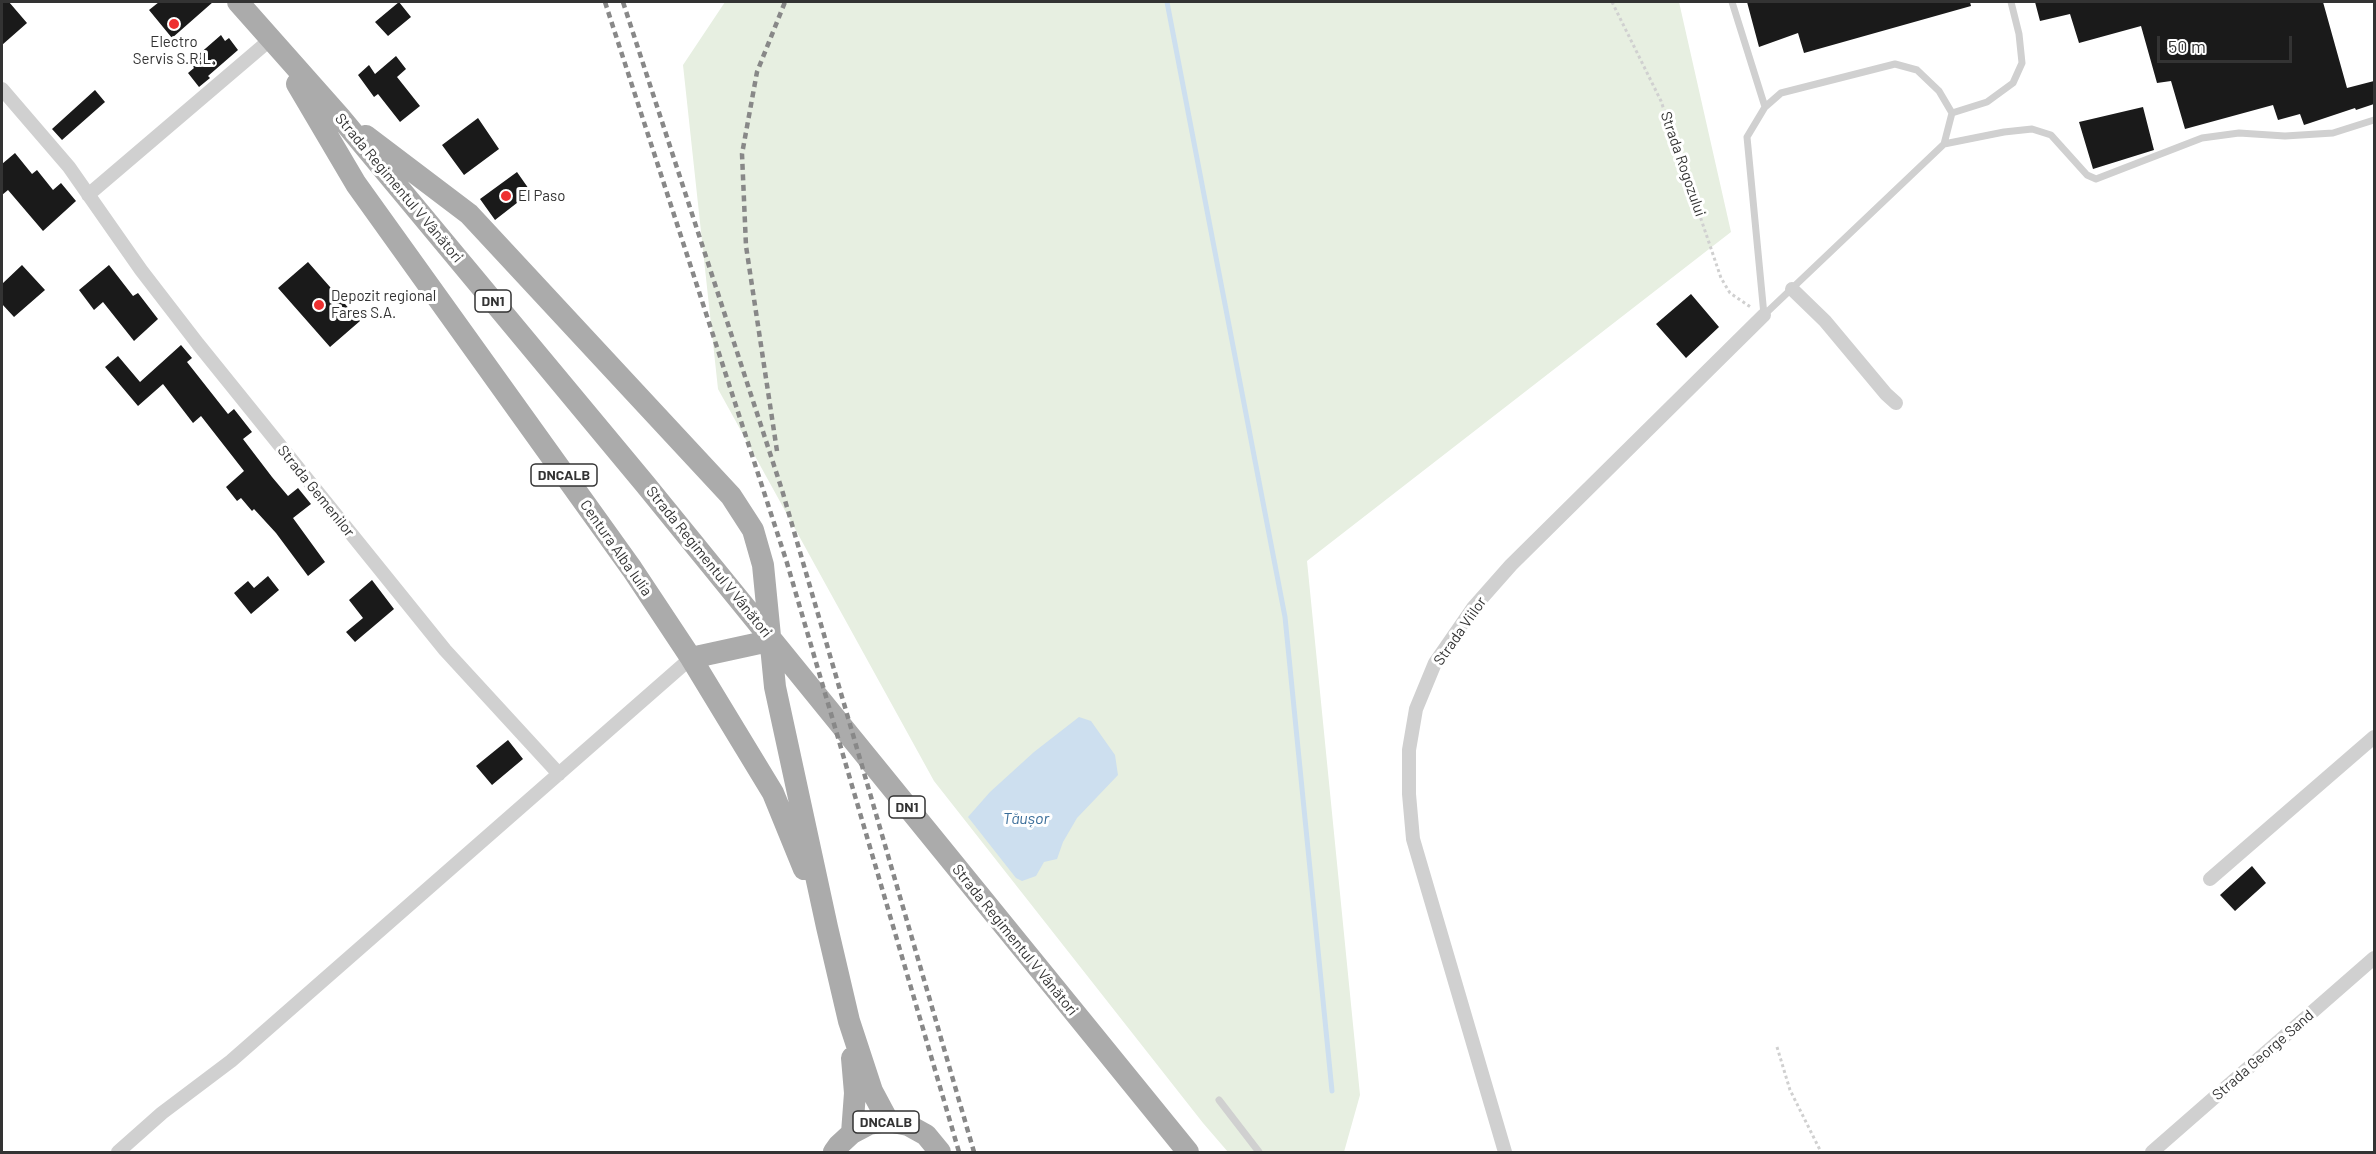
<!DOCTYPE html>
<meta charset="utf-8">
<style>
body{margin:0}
#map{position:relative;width:2376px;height:1154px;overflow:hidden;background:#fff;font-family:Barlow,sans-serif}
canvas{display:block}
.frame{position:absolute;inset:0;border:3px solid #333;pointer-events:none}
.scale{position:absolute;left:2157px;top:36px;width:135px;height:27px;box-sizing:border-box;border:3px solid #333;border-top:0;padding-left:8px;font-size:18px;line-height:21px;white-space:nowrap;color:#333;-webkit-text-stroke:4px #fff;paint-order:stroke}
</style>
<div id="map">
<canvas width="2376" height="1154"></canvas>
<div class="frame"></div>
<div class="scale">50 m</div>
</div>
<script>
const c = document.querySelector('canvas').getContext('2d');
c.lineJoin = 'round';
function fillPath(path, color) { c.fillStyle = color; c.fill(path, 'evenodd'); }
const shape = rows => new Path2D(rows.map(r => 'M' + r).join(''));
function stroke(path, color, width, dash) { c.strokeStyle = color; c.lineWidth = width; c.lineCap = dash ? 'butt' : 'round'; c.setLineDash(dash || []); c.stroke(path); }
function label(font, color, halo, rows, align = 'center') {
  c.font = font + ' Barlow,sans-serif'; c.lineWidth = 6; c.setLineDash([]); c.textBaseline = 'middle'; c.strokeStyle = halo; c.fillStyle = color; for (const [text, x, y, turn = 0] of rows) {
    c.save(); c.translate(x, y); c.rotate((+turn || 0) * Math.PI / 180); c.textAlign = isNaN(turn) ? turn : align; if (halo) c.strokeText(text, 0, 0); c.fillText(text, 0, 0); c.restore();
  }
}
fillPath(shape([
 [725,2,1679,2,1731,232,1307,561,1360,1095,1344,1152,1228,1152,1203,1123,934,781,718,389,683,65]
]), '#e7efe1');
fillPath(shape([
 [1079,717,1091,721,1115,755,1118,775,1077,818,1063,842,1057,859,1044,862,1036,876,1022,881,1016,878,968,817,990,792,1034,752]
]), '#cddfef');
stroke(shape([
 [1167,2,1285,617,1332,1091]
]), '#cddfef', 5);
fillPath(shape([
 [2,2,9,2,27,23,2,45],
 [159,2,213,2,172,38,149,10],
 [399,2,411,17,388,36,375,22],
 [1747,2,1970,2,1971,6,1804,53,1798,33,1759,47],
 [2035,2,2323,2,2347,88,2374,81,2374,104,2356,110,2355,108,2304,125,2300,114,2278,120,2273,105,2185,129,2171,81,2157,83,2141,26,2079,43,2070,14,2040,21],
 [221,35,225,41,229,38,238,50,208,76,210,78,199,87,188,73,194,68,190,62],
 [396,56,406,69,397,77,420,106,400,122,378,94,374,97,358,75,369,65,375,74],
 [95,90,105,102,62,140,52,129],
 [2143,107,2154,150,2093,169,2079,122],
 [478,118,499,149,464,175,442,145],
 [15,153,32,174,37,170,53,190,61,183,76,201,43,231,8,190,2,195,2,164],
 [517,172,531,192,495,220,480,199],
 [308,262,360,321,330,347,278,288],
 [22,265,45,290,14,317,2,304,2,284],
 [109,265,133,296,138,293,158,319,134,341,103,302,94,310,79,290],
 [1691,294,1719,327,1686,358,1656,324],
 [181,345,192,358,187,362,228,414,234,409,252,432,243,439,272,477,288,496,298,488,311,504,293,518,325,562,308,576,276,533,254,509,252,511,241,498,237,501,226,487,244,471,201,416,193,423,163,384,138,406,105,367,118,356,140,382],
 [268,576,279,590,251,614,234,593,248,581,254,588],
 [372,580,394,609,355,642,346,632,363,618,349,600],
 [508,740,523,759,492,785,476,766],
 [2252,866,2266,883,2235,911,2220,895]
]), '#1a1a1a');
stroke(shape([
 [1612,2,1661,101,1721,278,1730,293,1752,308],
 [1777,1047,1790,1090,1821,1152]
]), '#d0d0d0', 3, [3, 3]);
stroke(shape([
 [1732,2,1765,107],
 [1952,113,1987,102,2013,83,2022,63,2019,34,2011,2],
 [1764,315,1944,144,2004,132,2032,129,2051,135,2087,175,2096,179,2202,138,2239,133,2285,136,2333,133,2374,120],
 [1764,315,1747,137,1765,107,1781,93,1895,64,1917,70,1939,91,1952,113,1944,144],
 [1219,1100,1259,1152]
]), '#d0d0d0', 7);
stroke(shape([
 [2,89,69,167,141,270,198,344,445,650,559,774],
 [88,195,271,39],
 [1792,289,1825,321,1886,394,1896,403],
 [2210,879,2374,737],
 [118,1152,162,1113,231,1061,691,658],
 [1505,1152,1413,839,1409,794,1409,750,1416,709,1435,663,1473,608,1511,565,1764,315],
 [2152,1152,2374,958]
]), '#d0d0d0', 14);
stroke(shape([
 [238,2,340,117,645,484,1188,1152],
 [297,84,356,184,632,569,691,658,773,793,804,869],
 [366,136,469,214,731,496,753,530,763,565,775,687,827,927,849,1021,872,1091,888,1121],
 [691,658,769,641],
 [852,1133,855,1093,852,1058],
 [834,1152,839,1145,852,1133,869,1124,888,1121,908,1125,926,1135,940,1152]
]), '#ababab', 22);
stroke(shape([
 [605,2,787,563,959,1152],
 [623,2,782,490,974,1152],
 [777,451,746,246,742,154,757,72,785,2]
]), '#888', 4.5, [6, 4.5]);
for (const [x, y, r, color] of [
 [174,24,6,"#ee3030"],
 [506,196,6,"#ee3030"],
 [319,305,6,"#ee3030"]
]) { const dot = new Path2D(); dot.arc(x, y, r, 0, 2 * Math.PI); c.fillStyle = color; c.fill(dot); stroke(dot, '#fff', 2); }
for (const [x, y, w] of [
 [493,301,36],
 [564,475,66],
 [907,807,36],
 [886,1122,66]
]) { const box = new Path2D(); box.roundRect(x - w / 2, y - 11, w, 22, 4.5); c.fillStyle = '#fff'; c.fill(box); stroke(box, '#333', 1.5); }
label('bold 14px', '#333', null, [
 ["DN1",493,301],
 ["DNCALB",564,475],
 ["DN1",907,807],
 ["DNCALB",886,1122]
]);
label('15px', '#333', '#fff', [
 ["Electro",174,42,"center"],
 ["Servis S.R.L.",174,59,"center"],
 ["El Paso",518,196],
 ["Depozit regional",331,296],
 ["Fares S.A.",331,313]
], 'left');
label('15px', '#333', '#fff', [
 ["Strada Rogozului",1683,164,71],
 ["Strada Regimentul V Vânători",399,188,50],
 ["Strada Gemenilor",316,491,51],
 ["Centura Alba Iulia",616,548,55],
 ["Strada Regimentul V Vânători",709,562,51],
 ["Strada Viilor",1460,631,-55],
 ["Strada Regimentul V Vânători",1015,940,51],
 ["Strada George Sand",2263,1055,-41]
]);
label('italic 16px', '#3b6e9a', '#fff', [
 ["Tăușor",1026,819]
]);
</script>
